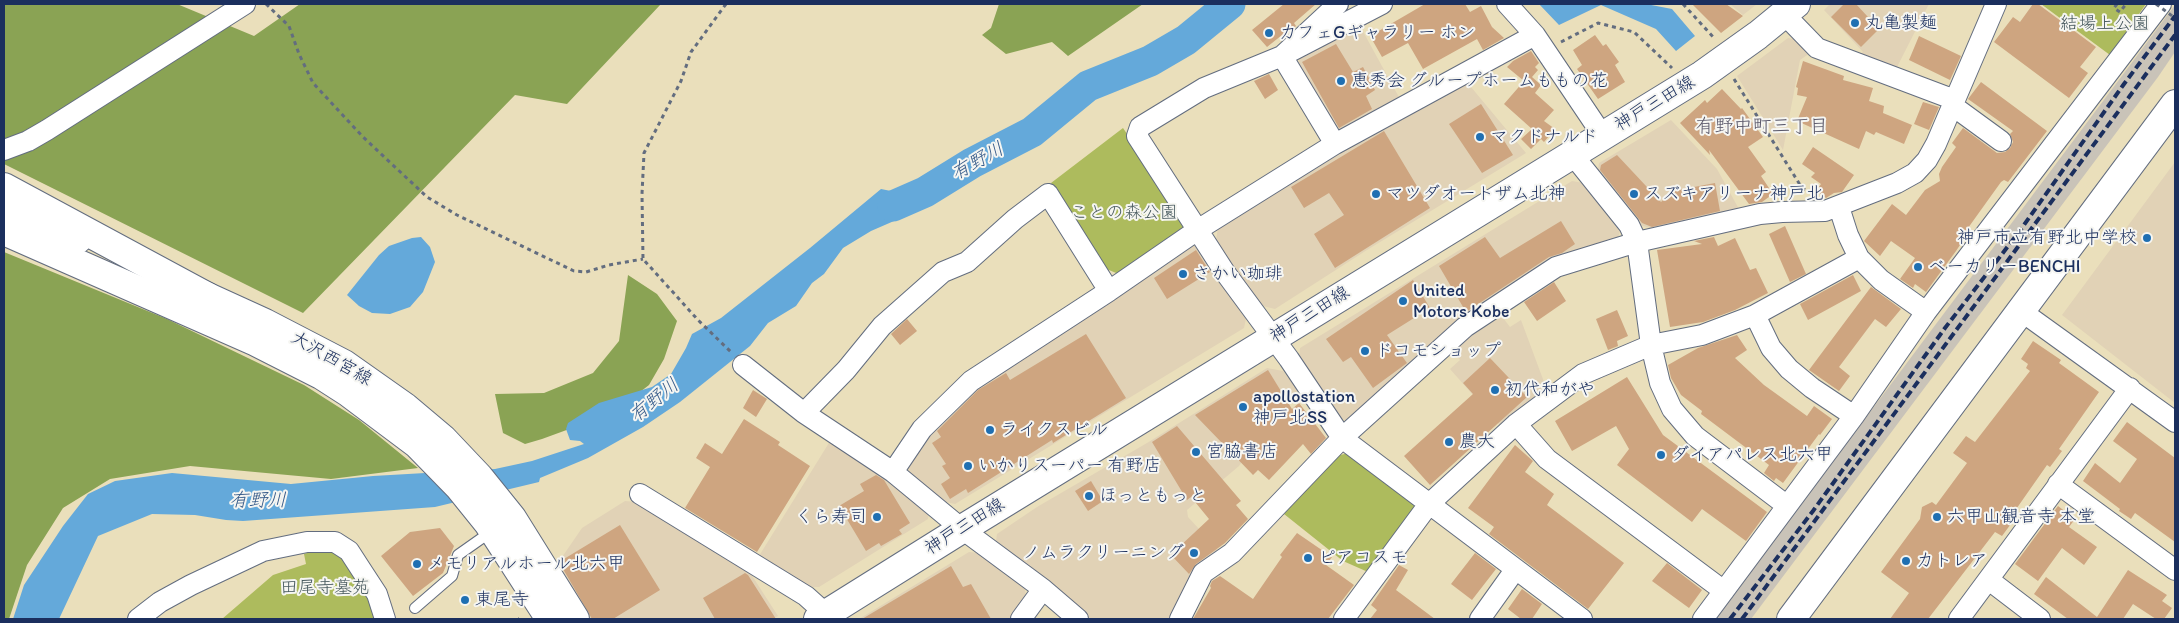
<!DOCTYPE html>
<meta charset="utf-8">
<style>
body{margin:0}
#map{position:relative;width:2179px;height:623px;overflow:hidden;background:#eadfbb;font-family:Itim,sans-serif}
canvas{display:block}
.frame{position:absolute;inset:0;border:5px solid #1b2f5e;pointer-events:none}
</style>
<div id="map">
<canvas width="2179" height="623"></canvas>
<div class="frame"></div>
</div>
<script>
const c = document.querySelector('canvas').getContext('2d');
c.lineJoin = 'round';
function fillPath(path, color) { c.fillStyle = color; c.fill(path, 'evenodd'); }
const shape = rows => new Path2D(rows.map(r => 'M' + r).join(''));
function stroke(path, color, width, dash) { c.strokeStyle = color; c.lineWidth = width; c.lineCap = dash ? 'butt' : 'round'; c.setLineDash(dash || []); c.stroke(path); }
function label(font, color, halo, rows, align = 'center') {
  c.font = font + ' Itim,"Klee One",sans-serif'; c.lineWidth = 4; c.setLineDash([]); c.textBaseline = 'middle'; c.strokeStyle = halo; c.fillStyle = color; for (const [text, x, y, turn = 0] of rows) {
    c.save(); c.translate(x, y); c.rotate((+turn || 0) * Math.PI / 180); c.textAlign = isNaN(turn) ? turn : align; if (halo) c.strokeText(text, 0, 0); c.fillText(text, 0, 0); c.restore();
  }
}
fillPath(shape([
 [1730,4,1757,4,1743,15],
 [1830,4,1929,4,1896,69,1861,54,1863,52,1824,10],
 [1360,26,1400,99,1343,131,1333,128,1297,66,1301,54],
 [1788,38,1799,40,1810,53,1800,60,1783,150,1737,76],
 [1466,81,1526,153,1367,250,1275,309,1259,305,1216,241,1218,227,1288,181],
 [1671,120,1717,169,1740,211,1650,228,1640,225,1597,175,1599,163],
 [2175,162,2175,403,2062,315],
 [1572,181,1584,183,1621,227,1618,238,1559,263,1349,421,1336,418,1299,363,1300,348],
 [1188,244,1203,248,1247,314,1244,328,955,504,942,501,909,473,907,462,955,402],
 [1500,314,1510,327,1521,320,1547,390,1502,428,1450,369,1460,360,1451,349],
 [1267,368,1283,371,1298,390,1277,409,1239,466,1187,510,1188,517,1222,554,1173,619,1090,619,1075,604,996,541,997,534,1037,507,1147,443],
 [832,438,929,511,928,519,819,587,808,587,759,556],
 [625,501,636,502,749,571,778,616,772,619,591,619,558,563,582,528],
 [969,552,979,553,1025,588,1026,599,1011,619,859,619]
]), '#e1d2b6');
fillPath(shape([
 [2175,5,2175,52,2158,77,1751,619,1715,619]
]), '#c9c3b8');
fillPath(shape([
 [2041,4,2146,4,2110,55],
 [1123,128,1185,219,1182,233,1121,275,1104,268,1051,183],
 [1349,453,1413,500,1415,512,1368,572,1343,561,1284,514,1336,456],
 [330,546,346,559,380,614,373,619,222,619,273,575,306,564,304,554]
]), '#adbb5d');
fillPath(shape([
 [4,4,177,4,254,36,300,4,661,4,567,104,515,95,303,313,4,164],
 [999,4,1143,4,1068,56,1052,42,1006,54,982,35,991,28],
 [4,252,167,319,304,385,359,420,418,468,331,479,190,466,110,479,63,508,27,565,9,619,4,619],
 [628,275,657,294,677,321,664,359,649,385,613,413,542,439,525,444,503,433,495,394,544,393,593,373,619,341]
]), '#8aa354');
fillPath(shape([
 [1539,4,1646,4,1672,9,1695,36,1676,51,1656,29,1601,5,1559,25],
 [924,178,935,197,917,211,871,231,843,248,824,274,812,283,796,306,768,323,750,346,680,402,643,427,588,458,540,478,539,482,435,507,243,521,226,520,195,515,152,514,98,536,59,619,13,619,24,585,63,526,88,494,115,481,172,473,291,484,373,476,495,469,532,461,584,444,580,441,570,440,566,429,568,423,599,403,652,387,671,374,686,348,692,334,721,318,810,248,881,189,891,191],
 [421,237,430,247,435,262,423,292,410,307,390,314,372,313,359,306,347,295,379,255,389,246,412,238]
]), '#64a9da');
stroke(shape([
 [893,206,925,192,972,163,1032,132,1088,86,1150,61,1186,40,1230,4]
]), '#64a9da', 31);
fillPath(shape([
 [1284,4,1316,4,1294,23,1296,26,1284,37,1282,35,1267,47,1252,30],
 [1425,4,1465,4,1470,12,1481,6,1492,27,1504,38,1483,50,1477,39,1423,69,1408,43,1382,57,1370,36],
 [1692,4,1726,4,1743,16,1721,33],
 [1844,4,1856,4,1879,29,1861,47,1831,17],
 [2033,4,2038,4,2096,47,2080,67,2088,73,2069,98,1994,42,2013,17,2020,22],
 [1595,35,1603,46,1606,44,1619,62,1615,65,1625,82,1598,99,1577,69,1582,65,1573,50],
 [1919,36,1961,56,1950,80,1909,60],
 [1336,44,1353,72,1363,67,1375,90,1366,96,1372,109,1339,128,1302,62],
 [1531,51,1539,63,1535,67,1538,70,1532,77,1541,85,1535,93,1554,110,1544,121,1555,129,1544,142,1541,139,1531,149,1521,139,1532,129,1504,104,1524,81,1507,67,1513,61],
 [1803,61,1844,76,1843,80,1873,88,1869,101,1884,106,1883,113,1912,125,1904,144,1876,132,1874,135,1866,131,1859,149,1797,121,1807,97,1797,95,1798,88,1796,87],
 [1269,74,1278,90,1265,99,1254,81],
 [1981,82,2047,131,2008,182,2004,180,2001,182,1968,228,1970,230,1956,251,1926,292,1915,284,1913,288,1900,279,1915,258,1891,241,1880,256,1864,241,1892,204,1906,215,1925,190,1940,181,1939,174,1942,167,1956,147,1952,143,1963,128,1997,153,2005,152,2010,148,2013,142,2010,134,2013,131,1968,99],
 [1722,89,1741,109,1742,108,1763,137,1748,147,1766,172,1761,176,1773,194,1762,202,1749,204,1709,150,1710,155,1680,123,1705,100,1707,103],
 [1923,102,1939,107,1929,130,1914,124],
 [1481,104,1513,155,1482,173,1449,124],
 [1384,131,1430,208,1335,268,1314,234,1344,215,1329,193,1304,208,1291,187],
 [1813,147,1854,175,1842,192,1834,193,1826,198,1816,191,1821,184,1811,177,1815,173,1802,164],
 [1617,155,1661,202,1673,191,1715,183,1720,211,1652,227,1642,223,1600,170,1601,165],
 [1561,221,1575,244,1562,253,1549,257,1466,312,1439,266,1485,237,1500,258],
 [1785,226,1806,274,1790,282,1769,234],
 [1714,237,1718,246,1735,238,1750,270,1756,268,1768,293,1735,310,1703,322,1670,327,1657,250,1702,244,1694,241],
 [1196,250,1210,272,1167,299,1154,278],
 [1853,275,1861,291,1808,320,1800,304],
 [1413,280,1430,308,1387,335,1407,363,1373,388,1351,357,1343,362,1326,339],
 [1554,282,1566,301,1537,321,1524,302],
 [1871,287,1901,309,1886,327,1875,319,1839,367,1850,376,1839,391,1809,370],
 [1617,310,1628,336,1617,341,1618,346,1608,350,1596,319],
 [907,319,917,331,900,345,891,334],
 [1086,334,1126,398,1053,443,1052,440,968,493,966,489,950,499,941,484,950,478,942,466,946,464,932,443,941,437,937,431,978,390,1006,373,1010,380],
 [1737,335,1747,350,1735,358,1764,385,1807,416,1814,406,1832,419,1820,435,1819,434,1783,483,1776,478,1774,481,1764,473,1769,465,1701,414,1702,411,1681,395,1671,378,1668,365,1698,348],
 [2033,341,2061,360,2059,363,2099,392,2059,449,2062,451,2050,467,2047,465,2012,515,2016,517,2002,536,1995,532,1928,619,1890,619,1909,593,1881,572,1920,519,1922,507,1932,502,1936,505,1967,463,1953,453,1966,436,1975,442,2030,371,2026,368,2028,364,2021,359],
 [1490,358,1527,397,1430,485,1404,456,1473,394,1463,383],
 [1268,370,1292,409,1299,403,1326,438,1311,454,1303,444,1269,480,1258,470,1253,475,1195,415],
 [1627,377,1663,435,1767,512,1746,541,1702,509,1692,522,1617,465,1629,449,1616,426,1572,451,1555,421],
 [753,390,767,399,756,417,743,408],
 [744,419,780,442,778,445,810,466,757,552,685,508,710,467,696,458,705,443,722,454],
 [2127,422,2175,458,2175,542,2135,513,2131,519,2119,511,2120,509,2083,481,2095,463,2120,483,2137,459,2113,441],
 [1177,426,1241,501,1236,505,1248,519,1225,543,1196,564,1189,574,1171,555,1171,553,1177,546,1179,547,1209,519,1191,497,1187,500,1152,442],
 [1515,445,1533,461,1525,472,1554,494,1547,505,1624,563,1588,609,1489,534,1494,527,1468,508],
 [876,475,884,480,910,523,899,530,902,534,881,546,879,543,866,551,839,506,864,491,860,484],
 [1091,481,1103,501,1088,511,1075,491],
 [2058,506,2075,519,2069,527,2097,547,2084,565,2062,548,2038,581,2015,564],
 [620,525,660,590,613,619,592,619,559,562],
 [440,528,454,546,443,573,413,596,381,556,410,532],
 [1297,533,1332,557,1326,565,1354,585,1328,619,1193,619,1211,588,1210,586,1212,581,1220,576,1253,599,1282,557,1280,555],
 [1475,553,1496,569,1472,600,1451,584],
 [1667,563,1702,590,1689,608,1652,581],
 [1399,565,1408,570,1396,590,1435,619,1370,619,1377,610,1371,605],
 [951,566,963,587,971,584,991,619,862,619],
 [2128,570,2167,595,2162,601,2172,608,2164,619,2156,619,2133,604,2123,619,2068,619,2034,594,2046,577,2097,617],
 [745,573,748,575,776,619,715,619,703,598],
 [1522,589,1542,604,1532,619,1521,619,1508,609]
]), '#cea580');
const lane = shape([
 [415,608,452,576,458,555,492,531]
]);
const street = shape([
 [1382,4,1282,56,1204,88,1140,127,1137,136,1224,271,1289,359,1342,438,1582,619],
 [1507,4,1535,35,1603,136],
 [1784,14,1817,48,1955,100],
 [1953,106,2001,141],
 [1335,144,1282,56,1338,4],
 [4,150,28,141,47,130,245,4],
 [1572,154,1629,225,1637,242,1651,345,1660,383,1672,409,1695,436,1786,505],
 [1859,258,1881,280,1926,312],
 [2021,311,2175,422],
 [1755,315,1771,348,1789,369,1812,388,1854,416],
 [743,365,804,413,893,472,962,529,1043,589,1078,619],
 [804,413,846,370,882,326,943,272,967,262,1015,219,1048,194,1109,291],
 [1516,424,1547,459,1724,591],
 [893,472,922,429,971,381,1109,291,1199,229,1335,144,1535,35],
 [2058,484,2175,570],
 [640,494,806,596,826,614],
 [1989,580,2040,619],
 [138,619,160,602,191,585,263,551,307,542,335,542,349,551,360,568,377,594,385,619],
 [1021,619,1043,589],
 [1180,619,1203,573,1232,553,1342,438,1465,327,1556,267,1637,242,1760,214,1782,212,1825,211,1897,183,1915,173,1927,160,1936,144,1996,4],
 [1344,619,1429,504,1516,424,1583,374,1651,345,1702,335,1755,315,1859,258,1848,235,1839,207],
 [1480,619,1515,570],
 [1703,619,1854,416,1926,312,2161,4],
 [1959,619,2130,388]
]);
const secondary = shape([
 [1791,619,2175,104]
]);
const primary = shape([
 [4,206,78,239],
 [4,231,256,342,321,375,349,393,417,444,459,487,488,523,550,619],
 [186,287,265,323,344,364,405,407,443,439,479,477,512,518,575,619],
 [818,619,962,529,1702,75,1758,35,1796,4]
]);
const highway = shape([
 [4,187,208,297]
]);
stroke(lane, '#636d7f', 12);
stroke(street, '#636d7f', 22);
stroke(secondary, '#636d7f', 30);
stroke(primary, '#636d7f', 30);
stroke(highway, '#636d7f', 30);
stroke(shape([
 [266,4,289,26,299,54,313,83,363,137,427,197,457,215,574,271,586,272,609,265,643,259],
 [726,4,691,52,681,81,644,153,642,194,643,259,698,320,732,353],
 [1683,4,1715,39],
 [2117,4,2114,8,2120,12,2126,4],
 [1561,42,1598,23,1634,32,1672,68],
 [1734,79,1802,188,1809,192],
 [518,619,519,619]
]), '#636d7f', 3, [4, 4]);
stroke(lane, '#fff', 10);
stroke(street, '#fff', 20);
stroke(secondary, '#fff', 28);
stroke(primary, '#fff', 28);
stroke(highway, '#fff', 28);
stroke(shape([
 [1730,619,1813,511,1945,328,2019,232,2124,84,2175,16],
 [1742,619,2175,35]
]), '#1b2f5e', 4, [8, 4]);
stroke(shape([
 [2156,4,2175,18]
]), '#636d7f', 3, [4, 4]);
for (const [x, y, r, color] of [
 [1855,23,5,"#1f6fb2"],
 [1269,33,5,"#1f6fb2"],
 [1341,81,5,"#1f6fb2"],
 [1480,137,5,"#1f6fb2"],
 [1376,194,5,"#1f6fb2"],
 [1634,194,5,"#1f6fb2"],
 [2147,238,5,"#1f6fb2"],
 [1918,267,5,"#1f6fb2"],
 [1183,274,5,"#1f6fb2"],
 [1403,301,5,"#1f6fb2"],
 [1365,351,5,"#1f6fb2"],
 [1495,390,5,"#1f6fb2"],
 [1243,407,5,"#1f6fb2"],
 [990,430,5,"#1f6fb2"],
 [1449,442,5,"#1f6fb2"],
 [1196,452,5,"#1f6fb2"],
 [1661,455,5,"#1f6fb2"],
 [968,466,5,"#1f6fb2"],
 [1089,496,5,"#1f6fb2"],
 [877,517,5,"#1f6fb2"],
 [1937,517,5,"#1f6fb2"],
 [1194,553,5,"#1f6fb2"],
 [1308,558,5,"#1f6fb2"],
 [1906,561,5,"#1f6fb2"],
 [417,564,5,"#1f6fb2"],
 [465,600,5,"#1f6fb2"]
]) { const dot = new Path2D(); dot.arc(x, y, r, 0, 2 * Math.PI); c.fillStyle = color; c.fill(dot); stroke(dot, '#f6f6f2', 2); }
label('18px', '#1b2f5e', '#f6f6f2', [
 ["丸亀製麺",1865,23],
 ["カフェGギャラリー ホン",1279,33],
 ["恵秀会 グループホームももの花",1351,81],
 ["マクドナルド",1490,137],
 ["マツダオートザム北神",1386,194],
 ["スズキアリーナ神戸北",1644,194],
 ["神戸市立有野北中学校",2137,238,"right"],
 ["ベーカリーBENCHI",1928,267],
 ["さかい珈琲",1193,274],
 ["United",1413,291],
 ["Motors Kobe",1413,312],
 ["ドコモショップ",1375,351],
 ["初代和がや",1505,390],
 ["apollostation",1253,397],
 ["神戸北SS",1253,418],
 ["ライクスビル",1000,430],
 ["農大",1459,442],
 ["宮脇書店",1206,452],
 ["ダイアパレス北六甲",1671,455],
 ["いかりスーパー 有野店",978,466],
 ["ほっともっと",1099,496],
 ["くら寿司",867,517,"right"],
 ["六甲山観音寺 本堂",1947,517],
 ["ノムラクリーニング",1184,553,"right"],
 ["ピアコスモ",1318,558],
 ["カトレア",1916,561],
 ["メモリアルホール北六甲",427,564],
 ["東尾寺",475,600]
], 'left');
label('18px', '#47595e', '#f6f6f2', [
 ["結場上公園",2105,24],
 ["ことの森公園",1124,213],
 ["田尾寺墓苑",325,588]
]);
label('18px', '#1b2f5e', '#f6f6f2', [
 ["神戸三田線",1655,104,-31],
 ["神戸三田線",1310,315,-32],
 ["大沢西宮線",331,359,30],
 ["神戸三田線",965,527,-32]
]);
label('19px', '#5a586a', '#f6f6f2', [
 ["有野中町三丁目",1762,127]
]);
label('italic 19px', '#355a89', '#f6f6f2', [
 ["有野川",978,162,-29],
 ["有野川",655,401,-39],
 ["有野川",258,501]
]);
</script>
